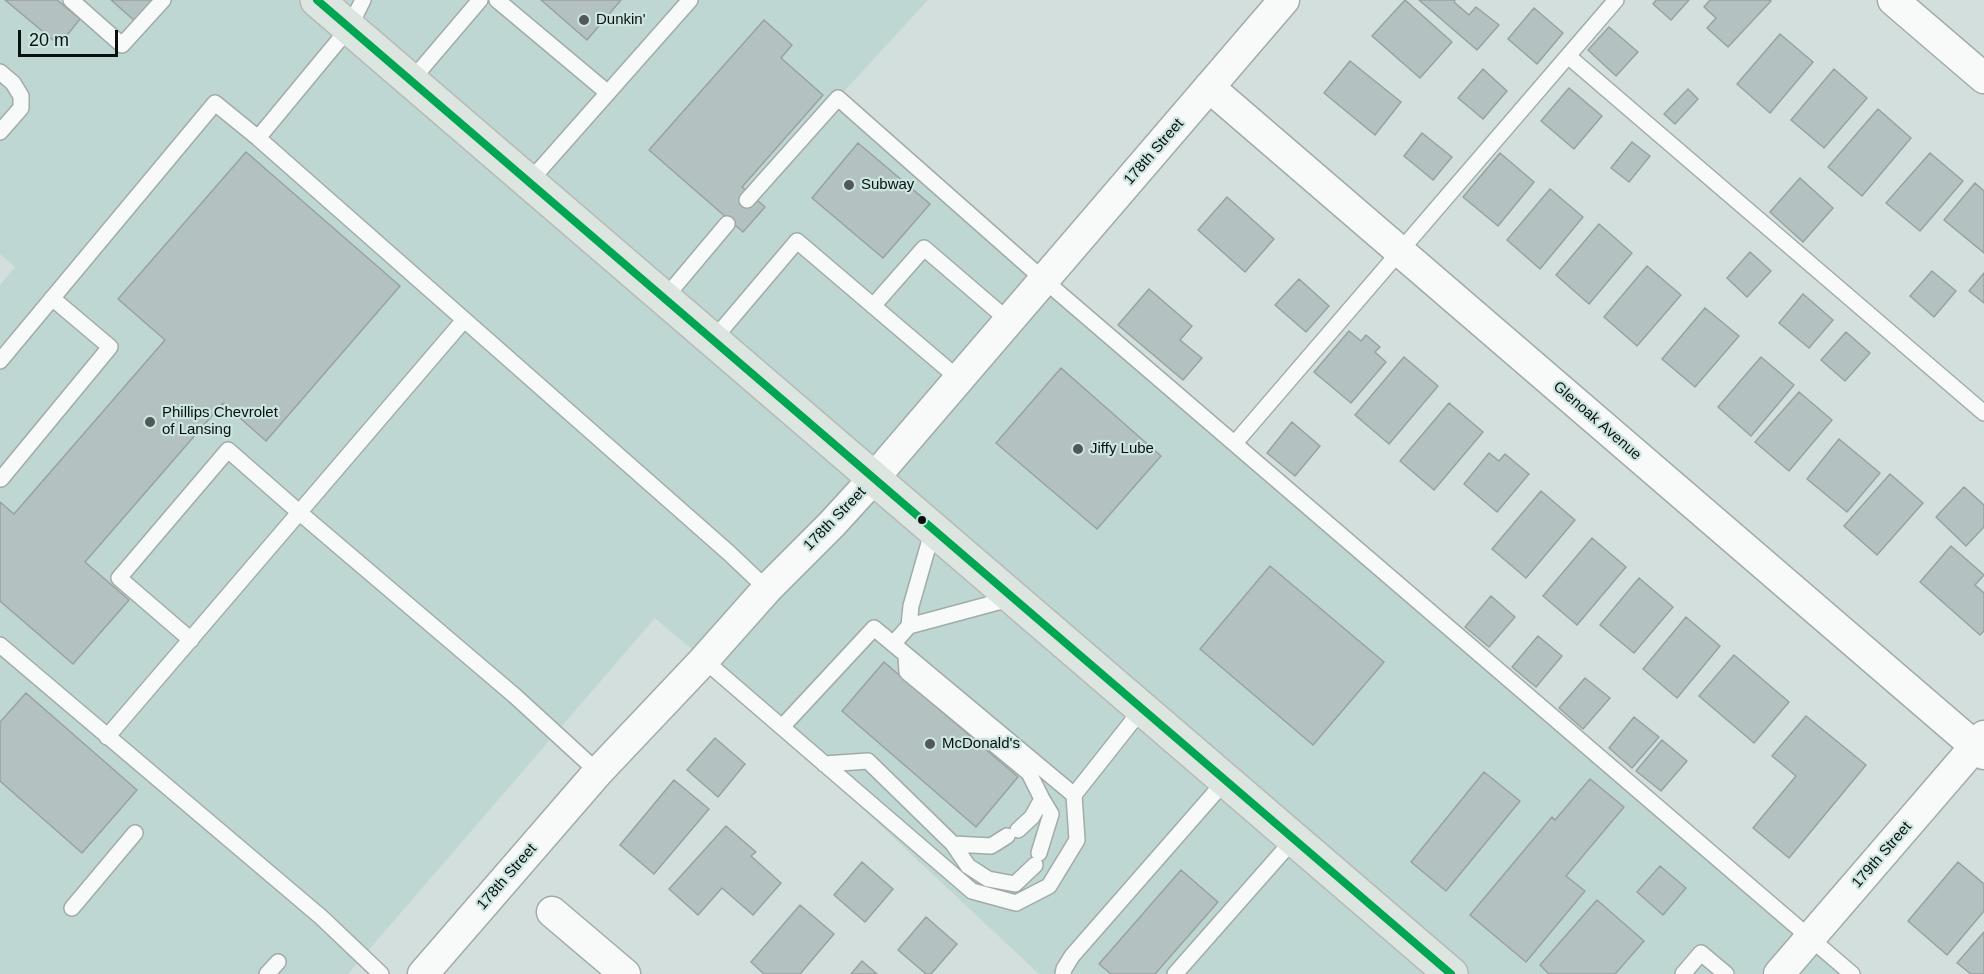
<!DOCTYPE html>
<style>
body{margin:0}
#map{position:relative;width:1984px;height:974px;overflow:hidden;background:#d3dfdc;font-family:Helvetica,sans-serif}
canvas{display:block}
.scale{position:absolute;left:18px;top:30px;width:100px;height:27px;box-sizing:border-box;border:3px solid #09110f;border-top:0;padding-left:8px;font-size:18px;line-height:21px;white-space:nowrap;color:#09110f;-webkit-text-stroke:4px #cde5e0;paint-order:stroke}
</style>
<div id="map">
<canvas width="1984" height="974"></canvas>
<div class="scale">20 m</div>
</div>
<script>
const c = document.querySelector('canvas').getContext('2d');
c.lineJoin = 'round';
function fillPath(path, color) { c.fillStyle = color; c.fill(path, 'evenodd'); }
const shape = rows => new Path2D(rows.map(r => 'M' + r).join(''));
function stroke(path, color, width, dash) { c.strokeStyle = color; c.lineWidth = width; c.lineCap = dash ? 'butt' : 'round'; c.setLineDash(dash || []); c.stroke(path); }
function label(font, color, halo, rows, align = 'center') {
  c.font = font + ' Helvetica,sans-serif'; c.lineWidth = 4.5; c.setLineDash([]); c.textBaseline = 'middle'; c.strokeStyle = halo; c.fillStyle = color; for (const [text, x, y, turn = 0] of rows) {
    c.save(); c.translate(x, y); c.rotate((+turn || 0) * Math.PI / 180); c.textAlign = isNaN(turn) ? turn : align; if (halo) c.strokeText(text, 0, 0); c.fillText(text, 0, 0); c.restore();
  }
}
fillPath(shape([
 [0,0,928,0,838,98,1853,974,1039,974,704,660,655,618,348,974,0,974,0,285,15,267,0,254]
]), '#bfd7d2');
const building = shape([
 [5,0,57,0,80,19,59,45,5,0],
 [111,0,156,0,136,22,111,0],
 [541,0,621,0,587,40,541,0],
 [1405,0,1452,42,1420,78,1372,36,1405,0],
 [1419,0,1455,0,1454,2,1469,15,1476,7,1499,25,1477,50,1419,0],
 [1656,0,1689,0,1671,20,1653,4,1656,0],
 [1710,0,1769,0,1771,1,1728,47,1707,28,1716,18,1704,7,1710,0],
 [1534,8,1563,33,1537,64,1508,39,1534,8],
 [764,20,792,45,781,58,823,95,742,187,765,207,743,232,649,150,764,20],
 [1609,27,1638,52,1616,76,1588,50,1609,27],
 [1780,34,1813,62,1770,113,1737,84,1780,34],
 [1350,61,1401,102,1375,135,1324,93,1350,61],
 [1483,69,1507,91,1483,119,1458,98,1483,69],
 [1834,69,1867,98,1824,148,1791,120,1834,69],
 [1569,88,1602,116,1574,149,1541,121,1569,88],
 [1688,89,1698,99,1675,124,1664,114,1688,89],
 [1878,109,1911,138,1862,196,1828,167,1878,109],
 [1422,133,1452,157,1433,180,1404,156,1422,133],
 [1632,142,1650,156,1629,182,1611,168,1632,142],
 [858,143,930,204,883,258,812,198,858,143],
 [246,152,400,286,266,441,223,403,85,562,129,600,73,664,0,601,0,502,14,514,165,340,118,299,246,152],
 [1500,153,1534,182,1498,226,1463,197,1500,153],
 [1930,153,1963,181,1920,231,1886,203,1930,153],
 [1800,178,1833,208,1803,242,1770,212,1800,178],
 [1975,183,1984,191,1984,253,1944,220,1975,183],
 [1550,189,1583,217,1540,269,1507,240,1550,189],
 [1227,197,1274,239,1245,272,1198,230,1227,197],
 [1599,224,1632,253,1589,304,1556,275,1599,224],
 [1750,252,1771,271,1747,297,1727,278,1750,252],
 [1647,266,1681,295,1637,346,1604,317,1647,266],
 [1932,271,1956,291,1934,317,1910,296,1932,271],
 [1984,273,1984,303,1969,291,1984,273],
 [1299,279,1329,306,1306,332,1275,305,1299,279],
 [1149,289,1192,326,1180,340,1202,358,1183,380,1118,325,1149,289],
 [1803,294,1833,320,1809,348,1779,323,1803,294],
 [1705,308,1739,336,1695,387,1662,359,1705,308],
 [1349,331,1361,341,1366,335,1380,347,1375,352,1386,362,1351,403,1314,372,1349,331],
 [1846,332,1870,353,1845,381,1821,360,1846,332],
 [1404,357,1438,386,1389,444,1355,415,1404,357],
 [1761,357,1794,385,1751,436,1718,407,1761,357],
 [1061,368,1161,456,1097,529,996,443,1061,368],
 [1799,392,1832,420,1789,471,1755,442,1799,392],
 [1449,403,1483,432,1434,490,1400,461,1449,403],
 [1292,422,1320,446,1295,476,1267,453,1292,422],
 [1839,439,1880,473,1847,512,1807,479,1839,439],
 [1489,453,1499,461,1505,454,1529,474,1497,512,1464,484,1489,453],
 [1890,474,1923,503,1877,555,1844,526,1890,474],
 [1964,487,1984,505,1984,527,1966,546,1936,517,1964,487],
 [1541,491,1575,520,1526,578,1492,549,1541,491],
 [1592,538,1626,567,1577,625,1543,596,1592,538],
 [1951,546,1984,575,1975,585,1984,593,1984,631,1980,635,1920,582,1951,546],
 [1270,566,1384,662,1313,745,1200,649,1270,566],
 [1639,578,1673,607,1634,653,1600,625,1639,578],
 [1491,596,1515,617,1489,647,1465,627,1491,596],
 [1686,617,1720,646,1677,698,1643,669,1686,617],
 [1538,636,1562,656,1536,687,1512,667,1538,636],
 [1734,655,1789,702,1754,743,1699,696,1734,655],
 [884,662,1018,777,976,827,842,711,884,662],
 [1585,678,1610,698,1583,729,1559,708,1585,678],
 [26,693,137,790,82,853,0,781,0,722,26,693],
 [1806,716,1866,765,1789,858,1753,828,1796,776,1772,756,1806,716],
 [1634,717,1659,737,1632,768,1609,748,1634,717],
 [715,738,745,764,718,797,687,770,715,738],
 [1662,740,1687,761,1661,791,1636,771,1662,740],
 [1484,772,1520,801,1446,891,1411,862,1484,772],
 [1590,779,1624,807,1566,876,1585,891,1526,962,1470,915,1552,817,1555,820,1590,779],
 [674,780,709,809,654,874,620,845,674,780],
 [726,826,756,852,751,856,781,883,753,915,722,888,698,915,669,889,726,826],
 [862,862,893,889,865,922,834,895,862,862],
 [1958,862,1984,884,1984,911,1947,955,1908,921,1958,862],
 [1660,866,1686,888,1663,915,1637,892,1660,866],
 [1181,870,1218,902,1155,974,1111,974,1099,964,1181,870],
 [1597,900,1644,941,1615,974,1549,974,1540,965,1597,900],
 [800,905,834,934,800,974,764,974,751,962,800,905],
 [926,917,957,944,931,974,926,974,898,950,926,917],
 [1984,932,1984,974,1971,974,1957,963,1984,932],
 [862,961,877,974,851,974,862,961]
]);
fillPath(building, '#b4c1c1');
stroke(building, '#99a2a2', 1.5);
const service = shape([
 [71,0,122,45,163,0],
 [497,0,608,93],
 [1568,56,1984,413],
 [0,72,13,83,21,96,21,108,0,132],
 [411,81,480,0],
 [258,138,729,553,767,589],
 [529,182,690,0],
 [747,200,838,98,1044,280,1852,974],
 [664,299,727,224],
 [873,306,924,248,1009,321],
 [713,340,797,241,959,379],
 [0,361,215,103,258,138,349,28,363,0],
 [1235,443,1616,0],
 [0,478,1,479,110,347,52,298],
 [909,626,911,606,933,529],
 [191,640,119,578,228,450,300,513,515,696,598,772],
 [893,644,909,626,1013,598],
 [0,645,321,917,381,974],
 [906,656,907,672,1029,773,1042,799,1032,817,1018,830],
 [704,660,972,891,1016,903,1049,886,1077,840,1074,795,1142,709],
 [782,727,874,628,1074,795],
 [107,737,464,320],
 [824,764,868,761,953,844,968,866,988,879,1015,884,1035,865],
 [953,844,991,846,1007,836],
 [1039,853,1051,814,1042,799],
 [72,908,135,833],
 [267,974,278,962],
 [1063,974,1064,969,1072,956,1226,780],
 [1175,974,1294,839],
 [1683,974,1701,953,1726,974]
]);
const minor = shape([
 [1893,0,1984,78],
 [1209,87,1984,754],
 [552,912,625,974],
 [423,974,598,772,704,660,767,589,832,524,874,478,1284,0],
 [1779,974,1984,736]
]);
const primary = shape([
 [317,0,1451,974]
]);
stroke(service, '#a1aba8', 18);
stroke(minor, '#a1aba8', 33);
stroke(primary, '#b5bbb9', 36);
stroke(service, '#f8fafa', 15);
stroke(minor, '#f8fafa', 30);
stroke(primary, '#dce5df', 33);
stroke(shape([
 [317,0,1451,974]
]), '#00a651', 8);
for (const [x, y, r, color] of [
 [584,20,6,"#505957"],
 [849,185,6,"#505957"],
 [150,422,6,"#505957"],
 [1078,449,6,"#505957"],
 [922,520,5,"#09110f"],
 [930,744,6,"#505957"]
]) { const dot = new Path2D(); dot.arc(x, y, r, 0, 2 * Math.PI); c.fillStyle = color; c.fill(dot); stroke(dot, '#cde5e0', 2); }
label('15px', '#09110f', '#cde5e0', [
 ["Dunkin'",596,20],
 ["Subway",861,185],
 ["Phillips Chevrolet",162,413],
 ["of Lansing",162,430],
 ["Jiffy Lube",1090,449],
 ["McDonald's",942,744]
], 'left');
label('15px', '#09110f', '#cde5e0', [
 ["178th Street",1154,152,-49],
 ["Glenoak Avenue",1597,421,41],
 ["178th Street",835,519,-46],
 ["179th Street",1882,855,-49],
 ["178th Street",507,877,-49]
]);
</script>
